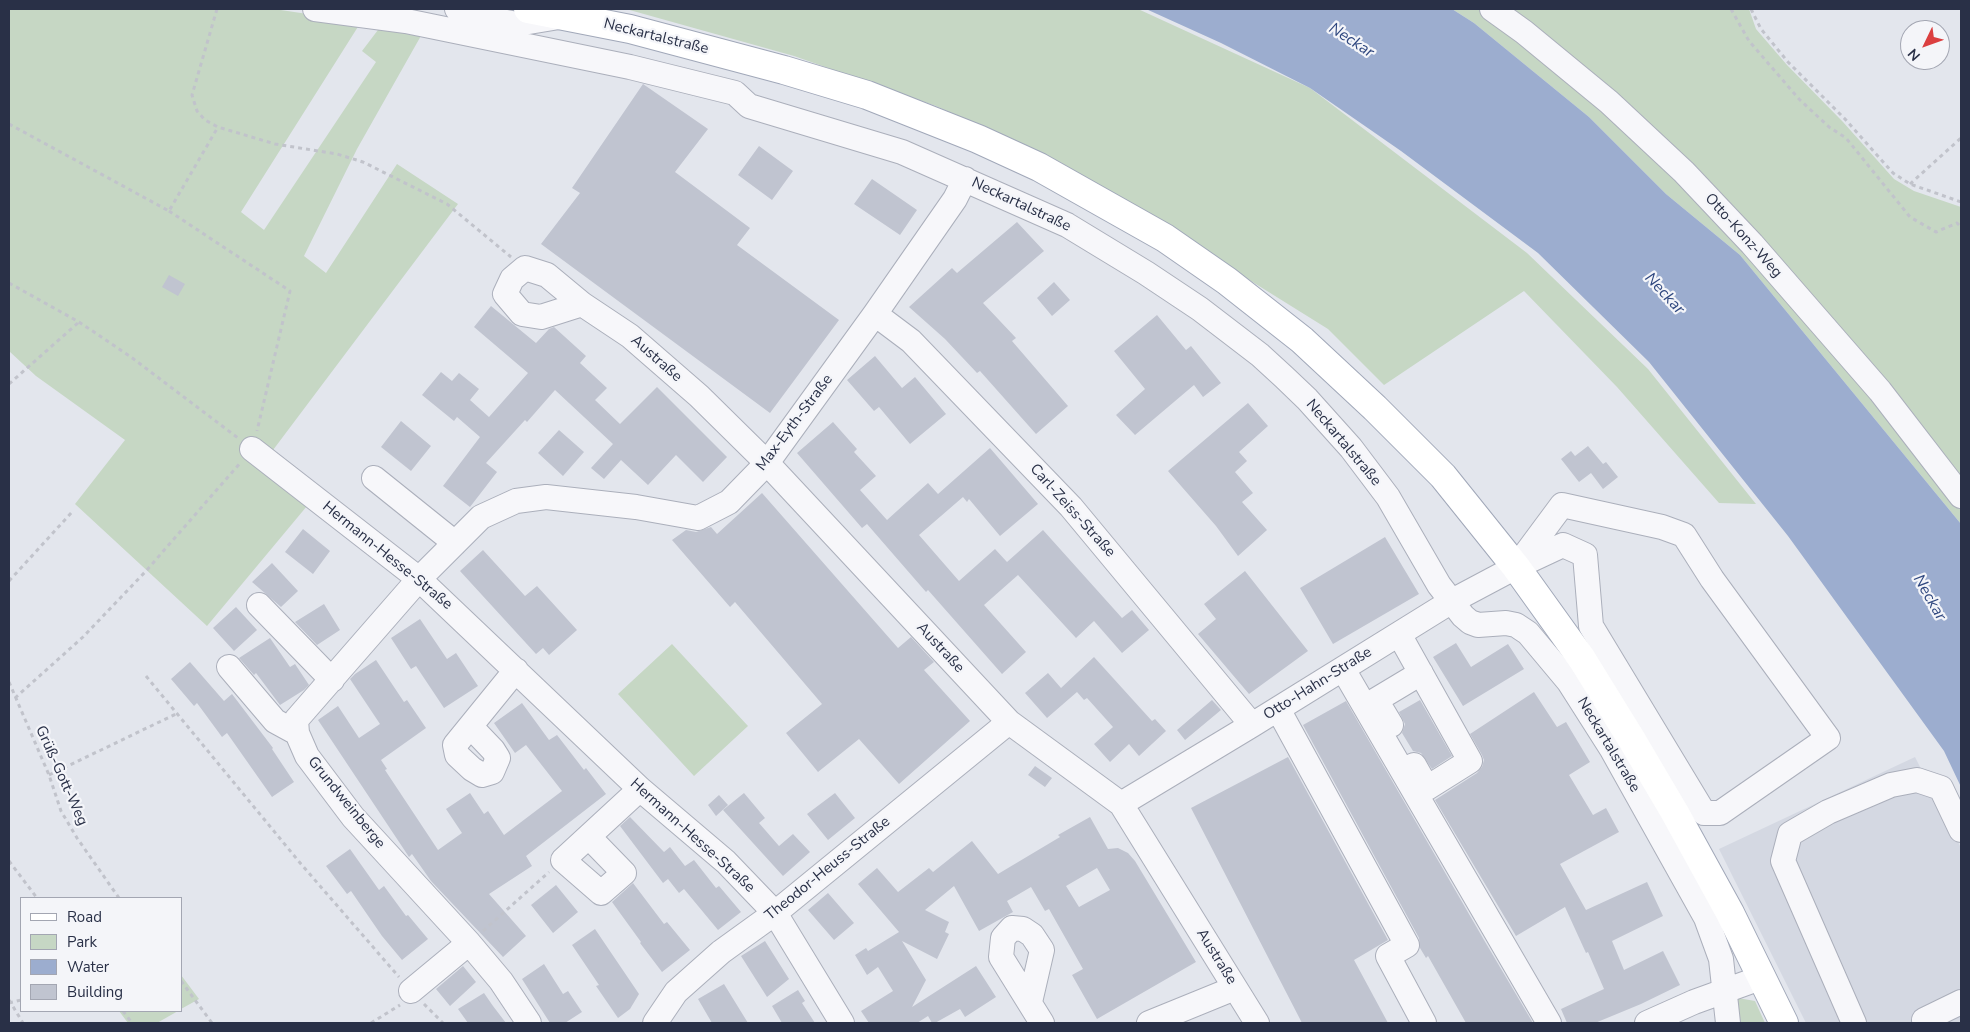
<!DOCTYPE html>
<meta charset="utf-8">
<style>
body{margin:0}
#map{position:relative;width:1970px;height:1032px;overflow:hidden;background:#e3e6ed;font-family:"Nunito Sans",sans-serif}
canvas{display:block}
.frame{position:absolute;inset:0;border:10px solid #293047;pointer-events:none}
.legend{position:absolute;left:20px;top:897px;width:162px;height:115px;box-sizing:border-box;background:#f4f5f9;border:1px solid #a3a6b2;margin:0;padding:6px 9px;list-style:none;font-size:15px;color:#293047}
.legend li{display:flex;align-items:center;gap:10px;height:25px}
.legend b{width:25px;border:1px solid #a3a6b2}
.north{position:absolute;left:1900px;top:20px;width:50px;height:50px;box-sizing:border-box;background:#f4f5f9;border:1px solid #a3a6b2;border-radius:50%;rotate:228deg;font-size:14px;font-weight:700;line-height:20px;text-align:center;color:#293047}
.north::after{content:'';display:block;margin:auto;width:18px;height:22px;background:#db3f40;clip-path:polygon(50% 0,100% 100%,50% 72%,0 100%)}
</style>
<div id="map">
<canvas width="1970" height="1032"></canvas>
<div class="frame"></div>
<ul class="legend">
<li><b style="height:6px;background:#fff"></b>Road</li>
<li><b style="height:14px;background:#c6d7c4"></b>Park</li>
<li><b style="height:14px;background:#9cadcf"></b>Water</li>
<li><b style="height:14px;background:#c0c4d0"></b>Building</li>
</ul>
<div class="north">N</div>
</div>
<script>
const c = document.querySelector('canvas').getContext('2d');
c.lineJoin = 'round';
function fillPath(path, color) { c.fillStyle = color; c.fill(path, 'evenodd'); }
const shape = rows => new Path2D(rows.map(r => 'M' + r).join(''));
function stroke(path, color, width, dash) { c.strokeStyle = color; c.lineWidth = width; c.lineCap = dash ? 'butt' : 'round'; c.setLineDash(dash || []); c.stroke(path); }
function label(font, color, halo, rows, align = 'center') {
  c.font = font + ' "Nunito Sans",sans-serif'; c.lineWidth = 4.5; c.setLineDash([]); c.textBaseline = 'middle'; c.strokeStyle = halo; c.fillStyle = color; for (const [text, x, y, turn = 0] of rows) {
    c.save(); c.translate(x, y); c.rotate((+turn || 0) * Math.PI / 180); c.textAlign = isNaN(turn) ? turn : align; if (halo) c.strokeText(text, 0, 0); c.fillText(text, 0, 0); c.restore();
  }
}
fillPath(shape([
 [1915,757,1961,848,1961,1023,1806,1023,1719,849]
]), '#d4d8e2');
fillPath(shape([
 [9,9,274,9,361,22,241,212,264,230,376,62,362,51,381,26,422,34,357,149,304,256,326,273,397,164,458,204,264,462,312,500,207,626,75,504,125,440,36,376,9,351],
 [626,9,1138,9,1310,88,1527,253,1648,369,1756,504,1719,503,1617,387,1524,291,1384,385,1328,329,1060,162,936,106,794,56],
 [1452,9,1749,9,1756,29,1787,65,1843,122,1894,179,1914,191,1961,207,1961,524,1740,255,1666,194,1589,117,1474,23],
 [672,644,748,726,694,776,618,694],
 [181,975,199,999,181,1009],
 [1738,998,1755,1001,1765,1023,1738,1023],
 [119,1011,178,1011,157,1023,128,1023]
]), '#c6d7c4');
fillPath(shape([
 [1146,9,1452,9,1474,23,1589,117,1666,194,1740,255,1961,524,1961,787,1944,751,1788,536,1649,362,1538,253,1401,151,1310,88,1221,43]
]), '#9cadcf');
fillPath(shape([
 [643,84,708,129,675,172,750,228,737,245,839,320,770,413,541,244,580,193,572,188],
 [759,146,793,171,772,200,738,175],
 [872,179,917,210,900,235,854,204],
 [1017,222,1044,251,983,303,1016,338,1012,341,1068,406,1036,434,980,371,977,373,945,339,909,307,952,268,957,273],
 [169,275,185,284,178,296,162,287],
 [1054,282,1070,300,1052,316,1037,298],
 [491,306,536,343,549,329,554,327,586,356,580,363,607,388,595,400,620,424,657,387,727,457,703,482,676,455,648,485,621,460,604,479,591,468,613,444,555,390,527,422,525,420,486,463,497,472,470,507,443,486,480,437,457,417,454,421,422,395,441,372,452,381,459,373,479,389,470,400,489,417,528,373,474,327],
 [1157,315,1186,350,1191,346,1221,383,1203,397,1194,385,1135,435,1116,415,1145,389,1114,351],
 [875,356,902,388,915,377,946,414,910,444,879,407,874,411,847,380],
 [1248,403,1268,426,1239,452,1247,461,1235,472,1253,493,1242,502,1267,530,1238,556,1216,526,1168,471],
 [401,421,431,446,411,471,381,447],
 [833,422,857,449,854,452,876,476,860,490,887,520,928,483,938,494,990,448,1038,504,1000,536,969,499,967,502,963,497,919,535,959,581,995,549,1007,562,1043,530,1122,618,1132,610,1149,630,1122,653,1094,621,1076,638,1018,575,984,605,1026,652,1002,674,928,590,926,592,867,524,862,528,797,453],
 [559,430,584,452,563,476,538,453],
 [1588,446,1603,464,1606,462,1618,477,1603,489,1591,473,1579,482,1561,459,1571,451,1575,456],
 [762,493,898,648,911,637,934,662,924,670,970,721,899,784,859,739,818,772,786,733,822,704,735,602,730,607,672,540,686,530,696,532,711,527,717,534],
 [303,529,330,551,313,574,285,552],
 [1385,537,1419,594,1333,644,1300,588],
 [483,550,525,596,537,586,577,630,549,655,543,648,536,654,460,571],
 [272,563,298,591,281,607,252,582],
 [1245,571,1308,651,1249,694,1198,634,1216,619,1204,604],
 [324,604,340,630,317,645,295,622],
 [236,607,257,630,234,651,213,628],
 [420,619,447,659,456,653,478,686,444,708,416,666,411,669,391,638],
 [270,638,290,667,295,664,309,685,304,690,280,705,256,673,254,675,239,658],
 [1456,643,1471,667,1508,644,1524,669,1463,706,1433,657],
 [1094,657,1152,721,1155,719,1166,731,1139,756,1129,744,1110,762,1094,744,1113,727,1087,698,1084,700,1077,692,1047,718,1025,693,1048,673,1061,688],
 [376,660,404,702,407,700,426,728,381,760,387,769,385,770,438,850,462,833,446,809,470,793,484,814,488,811,504,835,562,791,526,745,515,753,494,723,522,703,549,740,557,735,584,770,586,768,606,794,526,856,532,866,489,894,526,936,503,957,431,881,412,854,409,857,318,720,338,706,359,738,380,724,350,679,355,674],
 [190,662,224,701,232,694,273,748,272,749,294,782,272,797,227,733,222,737,197,703,194,706,171,679],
 [1534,692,1557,727,1566,722,1590,762,1569,775,1593,815,1606,808,1619,832,1560,864,1586,910,1647,882,1663,916,1612,941,1624,970,1663,951,1680,985,1641,1004,1595,1023,1567,1023,1561,1009,1604,989,1588,952,1586,953,1565,907,1516,936,1435,800,1477,773,1482,767,1484,760,1482,755,1470,734],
 [1212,700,1221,710,1185,740,1177,730],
 [1420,700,1452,756,1432,769,1421,753,1413,751,1402,733,1405,724,1399,712],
 [1346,701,1484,940,1533,1023,1466,1023,1428,956,1426,958,1420,948,1419,938,1303,725],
 [1288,757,1388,940,1354,960,1388,1023,1302,1023,1191,808],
 [1035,766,1052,778,1045,787,1028,775],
 [744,793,765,818,759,823,779,846,793,834,810,852,783,876,723,810],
 [835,793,855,818,828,840,807,814],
 [719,795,728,805,716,816,708,805],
 [630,817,664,852,670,847,685,866,694,860,716,888,719,886,741,912,718,930,684,889,679,893,668,879,663,883,620,826],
 [1090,817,1108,849,1118,848,1128,853,1135,861,1196,962,1097,1019,1072,975,1083,969,1049,909,1045,911,1031,887,1007,901,1013,912,979,931,954,886,925,910,949,922,945,932,949,934,937,959,902,941,926,980,912,1007,976,966,996,997,965,1017,960,1009,935,1023,932,1023,928,1016,917,1023,869,1023,861,1011,893,991,878,967,867,975,855,955,866,948,868,951,899,932,858,884,877,868,898,892,929,868,933,872,972,841,998,874,1060,837,1058,835],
 [1097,868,1110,890,1079,907,1066,886],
 [350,849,379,890,384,886,406,916,408,915,428,939,402,960,382,936,351,891,347,894,326,866],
 [633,883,664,924,667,922,690,950,662,972,640,943,641,942,612,902],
 [556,885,578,912,553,933,531,905],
 [828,893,854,923,834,940,808,910],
 [595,929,639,994,630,1009,618,1018,596,986,599,985,572,945],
 [765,941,789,979,767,997,741,956],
 [544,964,563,994,568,991,582,1012,565,1023,550,1023,522,979],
 [463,966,476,982,450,1006,436,989],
 [724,984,748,1023,712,1023,698,999],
 [798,990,805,1001,802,1003,815,1023,782,1023,772,1006],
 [484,993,493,1006,506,1023,468,1023,458,1009]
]), '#c0c4d0');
const minor = shape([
 [315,9,406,21,630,67,735,93,749,106,902,152,1067,225,1146,273,1200,309,1260,355,1284,377,1307,399,1351,448,1388,497,1439,585,1463,616,1470,622,1478,625,1506,623,1516,625,1528,633,1569,682,1611,748,1706,918,1721,959,1728,1023],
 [457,9,469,15,517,24,559,17],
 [1492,9,1524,32,1609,102,1684,172,1752,244,1880,391,1961,496],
 [582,304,541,317,522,314,505,294,512,279,525,268,547,275,582,304,630,336,699,396,767,463,1009,722,1121,804,1257,1023],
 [875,314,911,341,1071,507,1252,725],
 [252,449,419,579,640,789,726,862,775,913,842,1023],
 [374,478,455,543],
 [259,605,332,680],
 [1399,634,1470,761,1427,788,1414,765],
 [229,667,275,721,297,733],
 [1343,669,1549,1023],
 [1278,709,1407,945,1388,956,1424,1023],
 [1391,725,1376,700,1421,673],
 [471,727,493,750,498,758,492,772,482,775,472,769,457,755,455,745,516,670],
 [1121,804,1252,725,1452,601,1516,567,1563,545,1585,555,1591,626,1704,813,1720,813,1828,738,1712,579,1684,535,1662,527,1562,505,1516,567],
 [589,837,624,873,601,893,563,860,640,789],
 [411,991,469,943],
 [1030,1002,1042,950,1032,935,1023,929,1012,928,1003,938,1001,957,1042,1023],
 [529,1023,501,981,469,943,353,817,307,756,297,733,296,720,419,579,481,517,516,501,546,497,636,507,698,518,729,502,767,463,875,314,955,199,965,179],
 [655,1023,676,992,721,952,775,913,1009,722],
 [1149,1023,1235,988],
 [1647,1023,1694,1002,1763,977],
 [1854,1023,1783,861,1790,834,1828,812,1891,785,1917,780,1941,788,1961,830],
 [1925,1023,1924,1020,1961,1002]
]);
const major = shape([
 [528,9,630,29,784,70,867,95,978,139,1039,167,1165,238,1227,281,1302,340,1375,408,1443,476,1516,567,1582,659,1632,740,1675,813,1730,913,1784,1023]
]);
stroke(minor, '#abafbb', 26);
stroke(major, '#a1a8b9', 30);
stroke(shape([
 [217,9,192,95,197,111,205,120,218,127,275,144,337,154,363,162,447,204,511,257],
 [1731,9,1749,41,1799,99,1829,127,1846,138,1910,217,1936,232,1957,223,1961,227],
 [1751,9,1761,29,1788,62,1845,119,1893,173,1910,184,1961,202],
 [9,124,169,211,218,127],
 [1910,184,1961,138],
 [169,211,290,291,257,431],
 [9,283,79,322,131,357,238,438],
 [9,384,79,322],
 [9,581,73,511],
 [146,676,301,864,399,977],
 [9,682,49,775,61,811,77,838,119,898],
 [15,698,83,637,146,571,241,462],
 [49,775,178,713],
 [9,861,37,898],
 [483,931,549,872],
 [181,981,212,1023],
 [9,1000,23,1023],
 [9,1003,21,1000],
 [424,1004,443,1023],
 [123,1011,132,1023],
 [371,1023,400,1005]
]), '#c1c3cb', 3, [4, 4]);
stroke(minor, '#f7f7fa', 24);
stroke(major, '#fff', 28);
label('15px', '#293047', '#f4f5f9', [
 ["Neckartalstraße",656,37,14],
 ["Neckartalstraße",1021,205,25],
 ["Otto-Konz-Weg",1743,236,48],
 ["Austraße",656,359,41],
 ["Max-Eyth-Straße",795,423,-53],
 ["Neckartalstraße",1343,443,50],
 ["Carl-Zeiss-Straße",1072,511,48],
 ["Hermann-Hesse-Straße",387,556,39],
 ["Austraße",940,648,47],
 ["Otto-Hahn-Straße",1318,684,-32],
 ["Neckartalstraße",1608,745,59],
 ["Grüß-Gott-Weg",61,776,66],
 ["Grundweinberge",346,803,51],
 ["Hermann-Hesse-Straße",692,836,42],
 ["Theodor-Heuss-Straße",828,869,-39],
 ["Austraße",1216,957,58]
]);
label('italic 16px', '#2f477f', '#f4f5f9', [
 ["Neckar",1351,41,33],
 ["Neckar",1664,294,47],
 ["Neckar",1929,598,60]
]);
</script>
